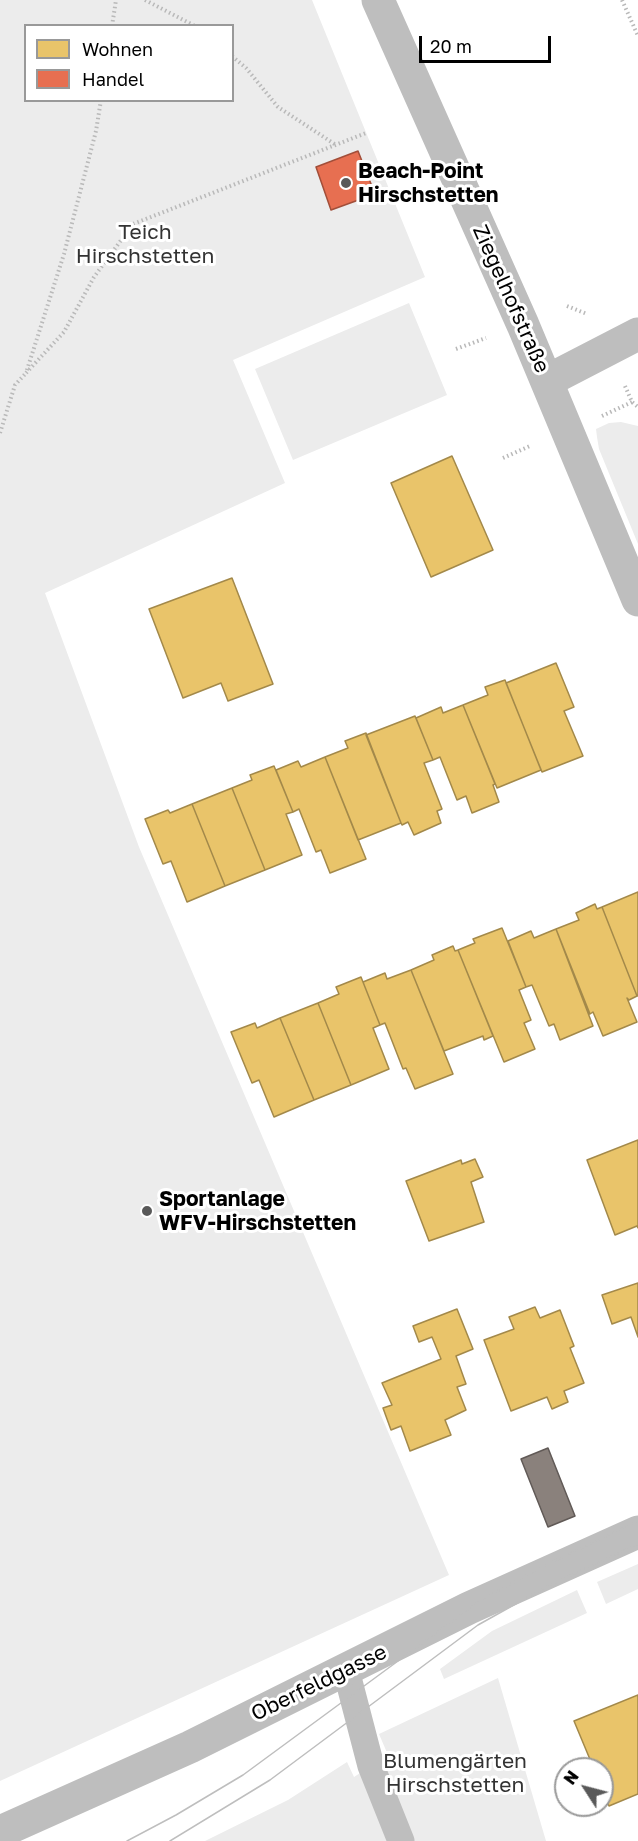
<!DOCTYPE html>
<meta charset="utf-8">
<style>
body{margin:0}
#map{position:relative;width:638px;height:1841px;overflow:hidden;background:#fff;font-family:"Golos Text",sans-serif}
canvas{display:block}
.legend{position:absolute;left:24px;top:24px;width:210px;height:78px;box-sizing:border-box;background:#fff;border:2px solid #999;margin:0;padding:8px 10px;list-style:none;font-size:18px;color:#000}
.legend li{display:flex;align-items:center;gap:12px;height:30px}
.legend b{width:30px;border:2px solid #999}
.north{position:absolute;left:554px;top:1757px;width:60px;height:60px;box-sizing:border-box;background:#fff;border:2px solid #999;border-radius:50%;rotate:306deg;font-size:16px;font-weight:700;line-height:24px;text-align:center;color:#000}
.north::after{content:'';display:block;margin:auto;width:21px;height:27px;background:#595959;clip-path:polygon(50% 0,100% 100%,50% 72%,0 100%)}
.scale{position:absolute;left:419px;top:36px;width:132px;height:27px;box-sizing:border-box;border:3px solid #000;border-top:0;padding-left:8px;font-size:18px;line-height:21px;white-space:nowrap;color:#000;-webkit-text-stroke:4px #fff;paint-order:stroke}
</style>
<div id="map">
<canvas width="638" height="1841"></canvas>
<ul class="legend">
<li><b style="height:16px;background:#e9c46a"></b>Wohnen</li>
<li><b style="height:16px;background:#e76f51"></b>Handel</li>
</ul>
<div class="north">N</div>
<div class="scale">20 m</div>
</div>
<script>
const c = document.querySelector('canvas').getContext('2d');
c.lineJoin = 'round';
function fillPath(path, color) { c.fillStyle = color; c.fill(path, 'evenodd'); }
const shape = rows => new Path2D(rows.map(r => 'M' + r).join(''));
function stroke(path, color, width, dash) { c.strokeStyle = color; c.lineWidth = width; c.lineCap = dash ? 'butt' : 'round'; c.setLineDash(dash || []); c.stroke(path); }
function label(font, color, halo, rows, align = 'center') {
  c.font = font + ' "Golos Text",sans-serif'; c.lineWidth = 6; c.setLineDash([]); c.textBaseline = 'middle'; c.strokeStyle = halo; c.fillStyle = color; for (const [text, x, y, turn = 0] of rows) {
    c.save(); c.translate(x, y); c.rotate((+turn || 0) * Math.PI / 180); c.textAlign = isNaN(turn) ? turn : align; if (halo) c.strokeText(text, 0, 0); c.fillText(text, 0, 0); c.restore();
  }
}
fillPath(shape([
 [0,0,312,0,425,277,233,360,285,483,45,593,139,847,449,1575,0,1781],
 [26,26,232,26,232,100,26,100],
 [409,303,447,395,293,460,255,369],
 [621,422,638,426,638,544,599,449,597,437,596,429,609,423],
 [638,1564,638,1589,606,1604,597,1582],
 [577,1590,587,1613,444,1679,440,1669,492,1631],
 [498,1678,546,1841,205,1841,288,1800,347,1762,354,1777,388,1755,379,1734]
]), '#ececec');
const homes = shape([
 [452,456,493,550,431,577,391,483,452,456],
 [232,578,273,684,228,701,221,683,183,698,149,609,232,578],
 [556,663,574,707,564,711,583,756,542,772,506,683,556,663],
 [505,680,541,770,497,788,463,705,488,695,485,687,505,680],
 [463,705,495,784,493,785,499,802,472,813,466,796,457,800,440,757,433,760,416,718,441,707,443,713,463,705],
 [415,716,433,760,424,763,442,809,437,811,441,823,414,835,408,822,402,825,401,823,366,735,415,716],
 [366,733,401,823,358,840,325,757,348,748,345,741,366,733],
 [325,757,366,859,330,873,321,850,316,852,299,809,293,812,276,770,298,761,301,767,325,757],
 [274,766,293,812,286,814,302,855,265,870,232,788,252,780,250,775,274,766],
 [232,788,265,870,225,886,192,804,232,788],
 [192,804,225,886,187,902,171,861,163,864,145,819,168,810,170,813,192,804],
 [638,892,638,996,637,996,602,907,638,892],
 [595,904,597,909,602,907,637,996,629,1000,627,998,637,1022,603,1036,593,1012,590,1014,556,929,579,920,576,913,595,904],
 [502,928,526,987,519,990,531,1020,524,1023,535,1049,504,1062,458,950,475,943,473,939,502,928],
 [556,929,593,1026,560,1040,554,1024,549,1026,532,985,526,987,508,941,531,931,534,938,556,929],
 [453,946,455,951,458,950,493,1036,484,1040,483,1036,444,1051,411,970,434,960,432,955,453,946],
 [411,970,453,1074,415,1089,406,1068,403,1069,385,1023,380,1025,363,982,385,973,387,979,411,970],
 [361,977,380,1025,373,1028,389,1069,351,1085,318,1003,339,994,336,987,361,977],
 [318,1003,351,1085,314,1100,280,1018,318,1003],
 [280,1018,314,1100,274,1117,259,1080,252,1083,231,1032,255,1023,257,1028,280,1018],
 [638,1140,638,1228,637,1226,615,1235,587,1160,638,1140],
 [475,1159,483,1177,471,1182,484,1222,429,1241,406,1181,461,1160,462,1164,475,1159],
 [638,1283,638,1337,631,1317,612,1324,602,1295,638,1283],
 [535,1307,540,1318,560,1310,574,1346,570,1348,584,1383,564,1391,568,1402,552,1409,547,1397,511,1411,484,1340,514,1329,509,1317,535,1307],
 [457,1309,473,1349,456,1356,466,1384,457,1387,466,1410,445,1420,451,1435,410,1451,401,1426,391,1430,383,1408,392,1405,382,1383,441,1359,432,1337,419,1342,413,1326,457,1309],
 [638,1695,638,1794,609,1806,602,1789,602,1769,594,1769,574,1721,638,1695]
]);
fillPath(homes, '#e9c46a');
stroke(homes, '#a3894a', 1.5);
const shops = shape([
 [358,151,375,194,331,210,316,167,358,151]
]);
fillPath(shops, '#e76f51');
stroke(shops, '#a24e39', 1.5);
const industry = shape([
 [548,1448,575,1516,548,1527,521,1459,548,1448]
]);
fillPath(industry, '#8a817c');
stroke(industry, '#615a57', 1.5);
stroke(shape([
 [145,0,195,26],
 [622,0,638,36],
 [112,26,116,0],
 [232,56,246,68,278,107,336,145],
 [101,100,96,131,64,254,26,373,64,332,94,277,133,224,366,133],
 [567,306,587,314],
 [456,349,486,338],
 [625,386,632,402,638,407],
 [602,416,632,402],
 [0,433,15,385,26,373],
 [503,458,530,446]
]), '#b9b9b9', 4, [1.5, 3]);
stroke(shape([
 [346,1670,371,1766,401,1841]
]), '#bebebe', 27);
stroke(shape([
 [378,0,523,325,638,600],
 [547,381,638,334],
 [0,1832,190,1747,469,1608,638,1532]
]), '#bebebe', 33);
stroke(shape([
 [127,1841,176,1815,243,1775,481,1600,544,1566,638,1521],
 [170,1841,270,1780,478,1625,546,1587,638,1544]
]), '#bebebe', 1.5);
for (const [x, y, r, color] of [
 [346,183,6,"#595959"],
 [147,1211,6,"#595959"]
]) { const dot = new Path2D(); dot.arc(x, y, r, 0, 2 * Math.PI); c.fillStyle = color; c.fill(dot); stroke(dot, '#fff', 2); }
label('bold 21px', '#000', '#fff', [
 ["Beach-Point",358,171],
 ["Hirschstetten",358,195],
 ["Sportanlage",159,1199],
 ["WFV-Hirschstetten",159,1223]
], 'left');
label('21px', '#333', '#fff', [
 ["Teich",145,232],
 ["Hirschstetten",145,256],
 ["Blumengärten",455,1761],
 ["Hirschstetten",455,1785]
]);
label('21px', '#000', '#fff', [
 ["Ziegelhofstraße",511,299,66],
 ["Oberfeldgasse",319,1683,-26]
]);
</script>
